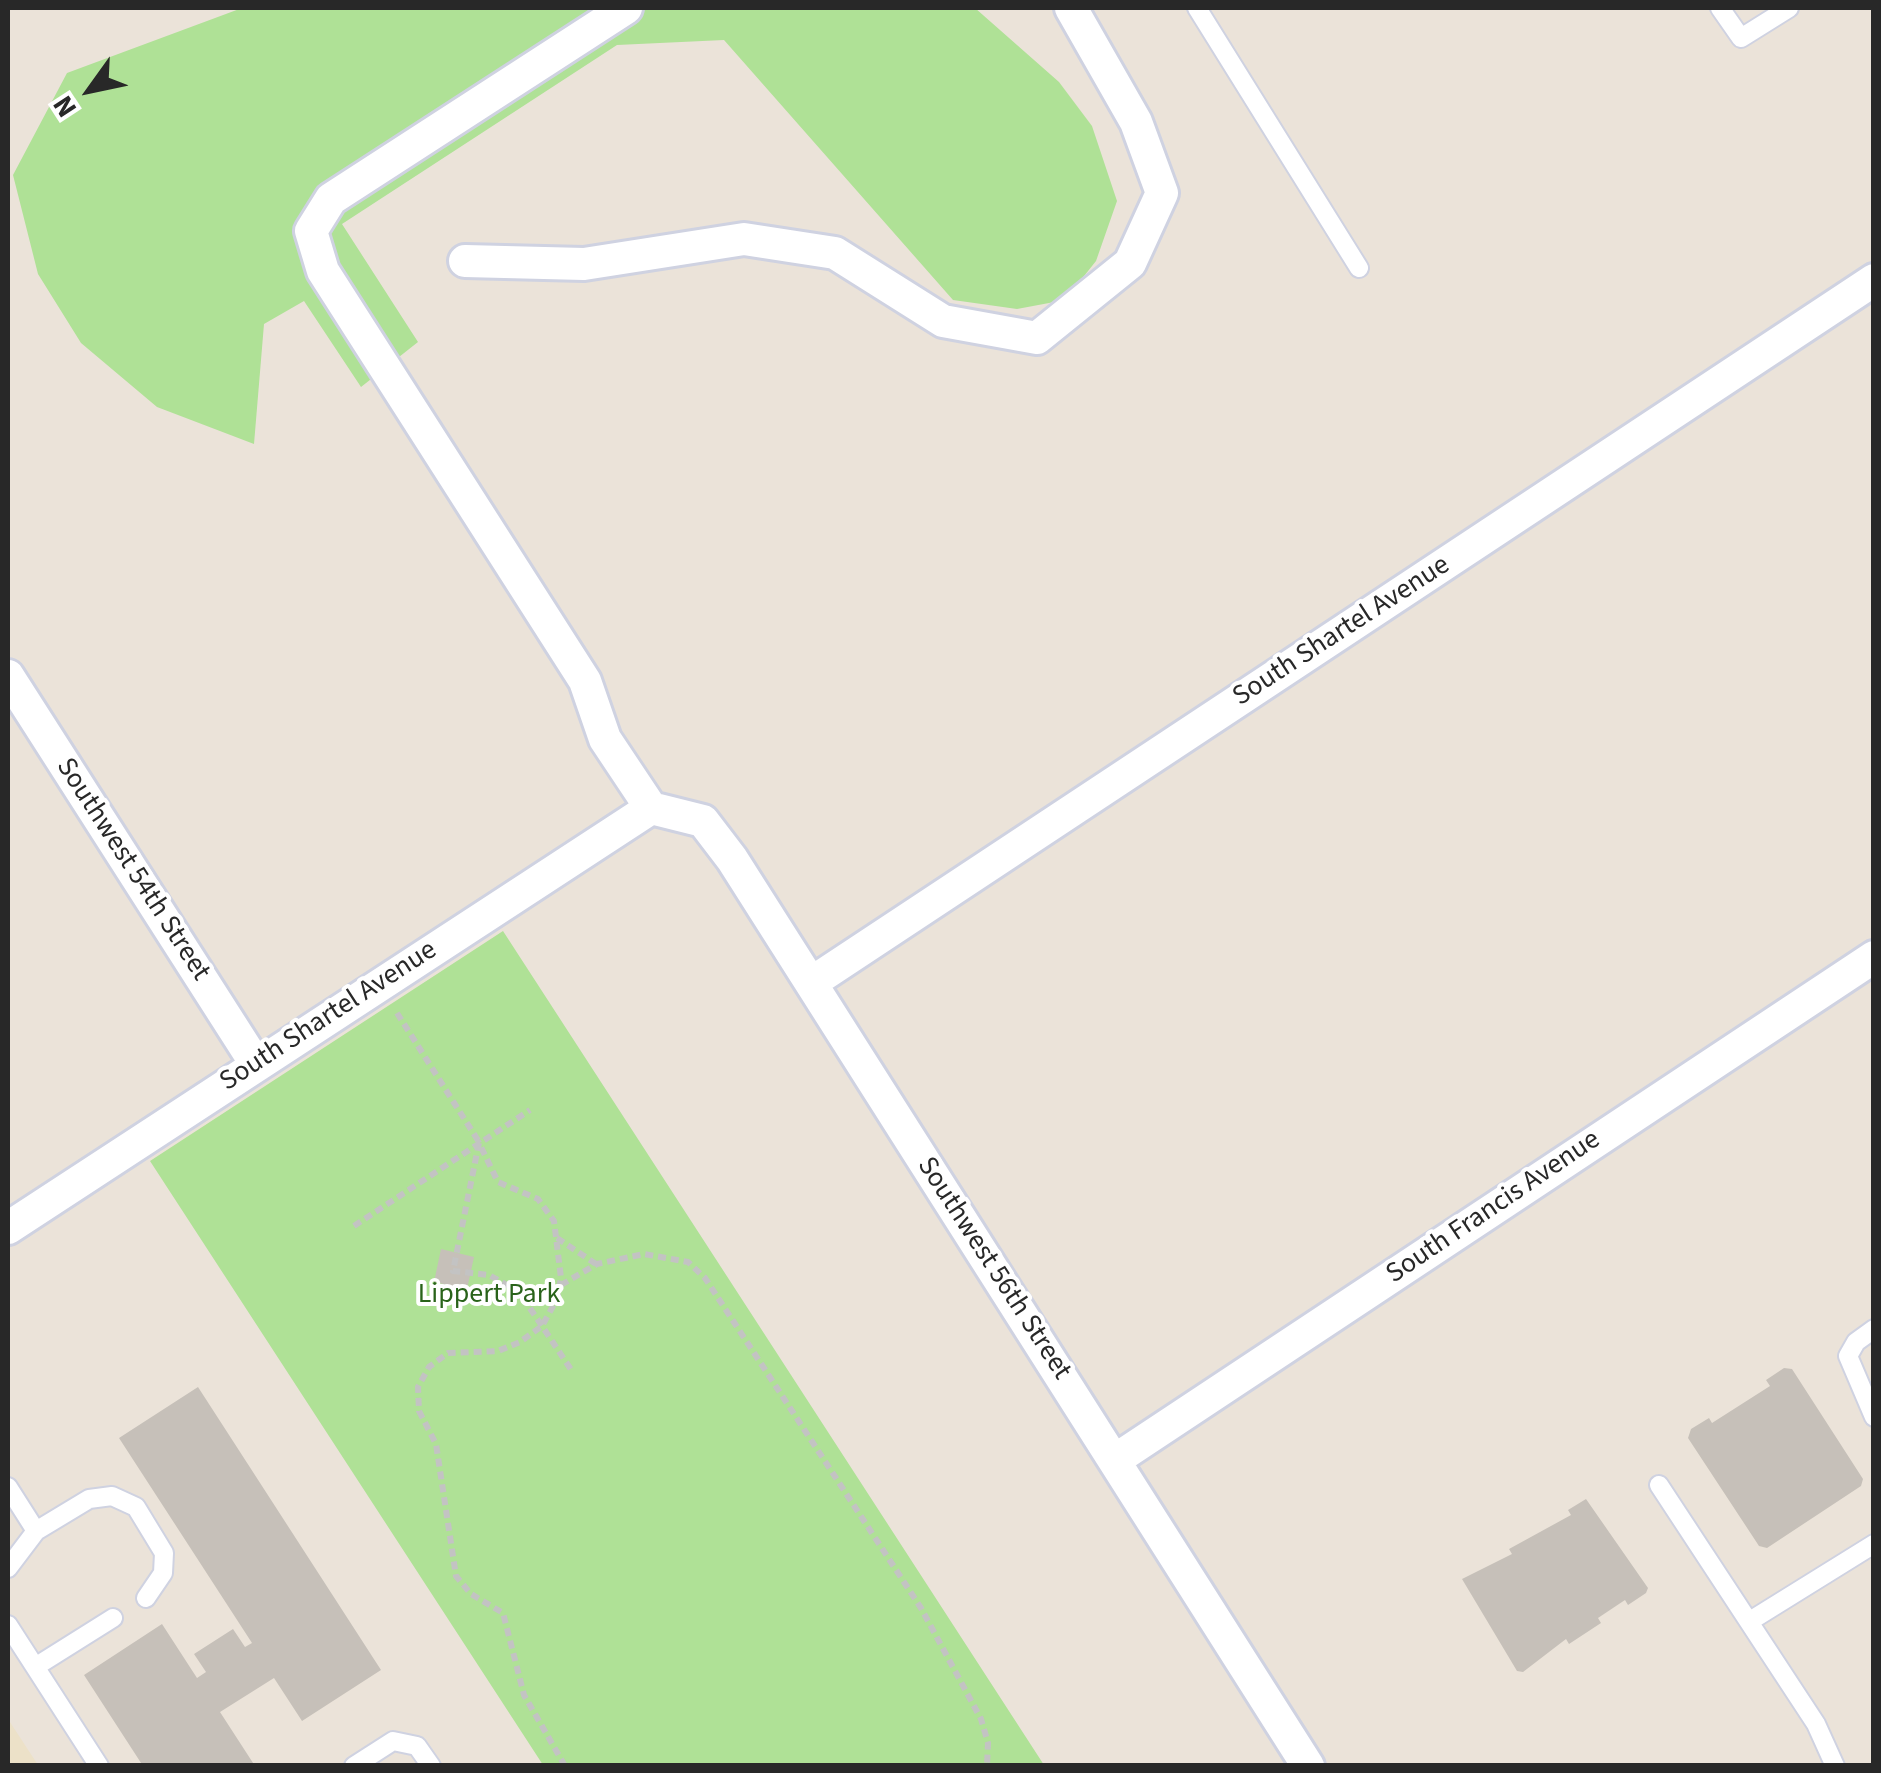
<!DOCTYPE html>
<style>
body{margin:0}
#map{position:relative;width:1881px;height:1773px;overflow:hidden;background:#ebe3d9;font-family:"Source Sans 3",sans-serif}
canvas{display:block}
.frame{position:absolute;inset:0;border:10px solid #282828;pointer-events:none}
.north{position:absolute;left:40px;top:40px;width:100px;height:100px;-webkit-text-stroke:8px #fff;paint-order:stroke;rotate:237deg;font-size:28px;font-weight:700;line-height:40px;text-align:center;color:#282828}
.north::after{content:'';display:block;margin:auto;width:35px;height:45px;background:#282828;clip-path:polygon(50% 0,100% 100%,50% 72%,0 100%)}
</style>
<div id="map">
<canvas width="1881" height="1773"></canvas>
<div class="frame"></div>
<div class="north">N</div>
</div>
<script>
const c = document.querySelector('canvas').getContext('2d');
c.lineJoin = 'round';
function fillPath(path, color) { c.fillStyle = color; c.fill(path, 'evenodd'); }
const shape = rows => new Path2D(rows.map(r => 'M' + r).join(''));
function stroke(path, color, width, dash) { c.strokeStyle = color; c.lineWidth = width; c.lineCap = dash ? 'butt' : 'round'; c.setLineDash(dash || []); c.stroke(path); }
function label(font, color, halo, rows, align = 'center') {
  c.font = font + ' "Source Sans 3",sans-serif'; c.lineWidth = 8; c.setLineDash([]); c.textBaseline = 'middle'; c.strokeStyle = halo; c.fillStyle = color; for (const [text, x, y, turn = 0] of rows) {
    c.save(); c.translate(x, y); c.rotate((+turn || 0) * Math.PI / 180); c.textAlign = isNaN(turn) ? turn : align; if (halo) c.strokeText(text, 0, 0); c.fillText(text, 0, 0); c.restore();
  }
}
fillPath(shape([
 [8,1719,38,1765,8,1765]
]), '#ece1c8');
fillPath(shape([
 [242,8,975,8,1059,82,1092,126,1117,201,1096,261,1065,300,1017,309,953,300,724,40,617,45,342,224,418,342,361,387,304,301,264,324,254,444,157,407,81,343,38,274,13,175,67,73],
 [503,931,1044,1765,543,1765,150,1161]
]), '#afe196');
fillPath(shape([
 [441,1249,474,1257,467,1289,434,1282],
 [1784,1368,1792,1369,1863,1479,1861,1486,1767,1548,1759,1546,1688,1438,1691,1429,1709,1418,1712,1423,1770,1386,1766,1380],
 [198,1387,381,1670,302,1721,274,1678,220,1712,255,1766,143,1766,84,1675,162,1624,197,1678,206,1672,194,1654,233,1629,245,1647,252,1643,119,1438],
 [1586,1499,1648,1588,1646,1593,1628,1605,1625,1600,1598,1618,1601,1623,1569,1644,1566,1639,1523,1672,1517,1671,1462,1579,1512,1554,1509,1549,1571,1515,1568,1510]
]), '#c6c0b9');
const lane = shape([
 [1197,8,1359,268],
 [1720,8,1741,38,1789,8],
 [1874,1329,1856,1342,1848,1356,1874,1417],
 [1659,1485,1816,1724,1835,1766],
 [8,1487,36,1531,8,1568],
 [36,1531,89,1499,112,1496,136,1507,164,1553,163,1573,146,1598],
 [1750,1621,1874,1544],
 [8,1625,99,1766],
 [35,1667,113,1618],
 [354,1766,393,1741,417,1746,431,1766]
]);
const street = shape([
 [626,8,331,199,311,231,323,271,585,681,605,739,651,808],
 [465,261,584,264,744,239,835,253,943,321,1037,338,1130,263,1162,193,1136,122,1071,8],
 [8,676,256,1064],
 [651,808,703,821,732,859,1308,1766],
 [811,983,1874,280],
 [8,1228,651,808],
 [1115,1460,1874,957]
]);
stroke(lane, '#cfd2e1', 22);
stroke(street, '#cfd2e1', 38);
stroke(shape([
 [397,1013,479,1142],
 [354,1226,530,1110],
 [557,1238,596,1264],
 [561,1285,597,1264,644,1254,688,1262,705,1278,921,1608,981,1719,988,1743,987,1766],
 [565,1766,524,1695,503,1613,471,1594,456,1576,436,1444,419,1411,418,1387,429,1367,448,1353,498,1351,520,1342,542,1326,557,1299,561,1278,554,1221,538,1199,498,1182,479,1143,453,1271,489,1275,519,1292,542,1326,572,1371]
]), '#c3c3c3', 6, [8, 5]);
stroke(lane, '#fff', 18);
stroke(street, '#fff', 32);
label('28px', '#282828', '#fff', [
 ["South Shartel Avenue",1342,632,-33],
 ["Southwest 54th Street",132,870,57],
 ["South Shartel Avenue",329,1017,-33],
 ["South Francis Avenue",1494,1208,-34],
 ["Southwest 56th Street",993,1269,57]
]);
label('28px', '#29631a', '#fff', [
 ["Lippert Park",489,1296]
]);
</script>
